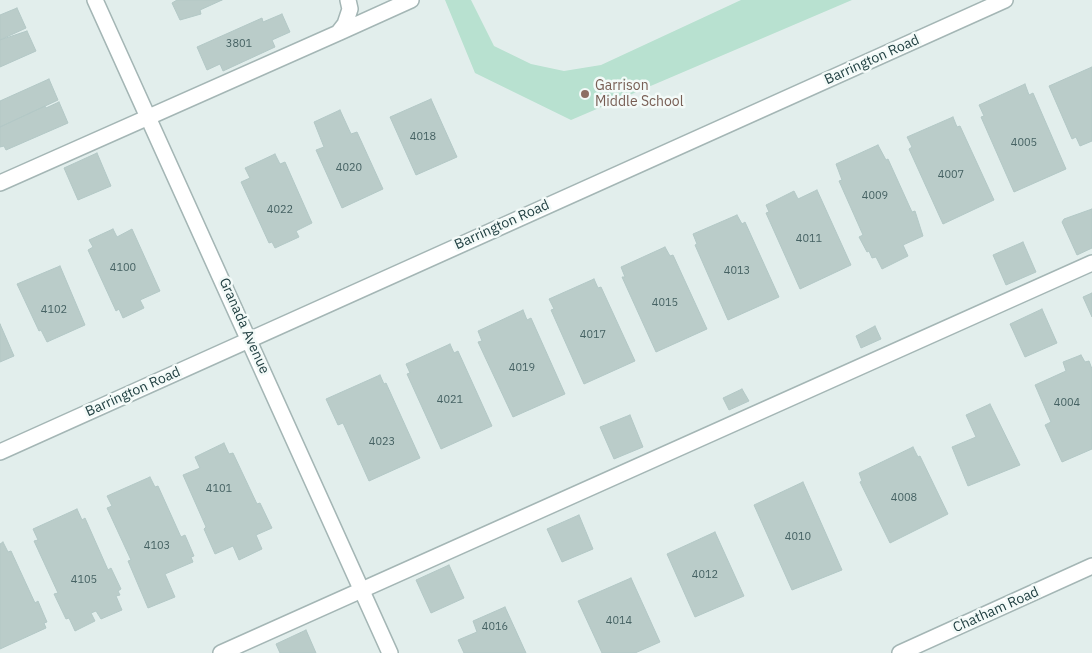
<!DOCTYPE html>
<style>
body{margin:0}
canvas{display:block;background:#e2eeec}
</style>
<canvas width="1092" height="653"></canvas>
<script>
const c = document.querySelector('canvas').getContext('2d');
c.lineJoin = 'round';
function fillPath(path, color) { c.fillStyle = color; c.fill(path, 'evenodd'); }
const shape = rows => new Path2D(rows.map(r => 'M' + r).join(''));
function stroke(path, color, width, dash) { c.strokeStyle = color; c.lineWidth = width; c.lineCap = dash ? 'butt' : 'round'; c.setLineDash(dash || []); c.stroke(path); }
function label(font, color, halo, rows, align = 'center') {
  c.font = font + ' "IBM Plex Sans",sans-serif'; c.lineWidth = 5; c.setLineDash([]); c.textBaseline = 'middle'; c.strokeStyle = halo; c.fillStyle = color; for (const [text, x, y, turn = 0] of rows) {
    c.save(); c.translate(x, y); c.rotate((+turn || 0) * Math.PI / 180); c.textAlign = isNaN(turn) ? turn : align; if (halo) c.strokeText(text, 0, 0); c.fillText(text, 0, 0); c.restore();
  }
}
fillPath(shape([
 [445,0,471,0,494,46,531,64,564,71,601,65,741,0,852,0,571,120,475,73]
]), '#b8e1d0');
const building = shape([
 [222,0,200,10,201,14,180,20,172,3,177,0,222,0],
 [17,8,26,28,0,40,0,15,17,8],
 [282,14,290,32,272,40,275,47,223,71,220,64,207,70,197,47,262,18,263,22,282,14],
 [27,31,36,51,0,67,0,40,27,31],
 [1092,67,1092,141,1080,146,1076,137,1072,139,1049,86,1092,67],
 [49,79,58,100,0,127,0,101,49,79],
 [1025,84,1029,95,1033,93,1066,169,1014,192,981,117,984,116,979,105,1025,84],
 [431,99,457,157,416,175,390,117,431,99],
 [59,102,68,123,6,150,4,146,0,147,0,127,45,106,46,108,59,102],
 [340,110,351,134,357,132,383,189,342,208,316,150,324,147,314,122,340,110],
 [953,117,957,127,960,126,994,200,943,224,909,149,912,147,907,137,953,117],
 [878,145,886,160,888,159,912,212,915,211,923,236,903,245,908,256,882,269,876,257,872,258,869,251,867,252,859,237,863,235,839,181,842,180,836,164,878,145],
 [97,153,111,186,78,200,64,168,97,153],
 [275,154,280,164,285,162,312,223,296,231,299,237,275,248,272,242,269,243,241,182,250,178,245,168,275,154],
 [817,190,851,265,800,289,766,213,769,212,766,205,794,191,798,199,817,190],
 [1092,209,1092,248,1077,255,1062,222,1064,219,1092,209],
 [737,215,742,224,745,222,779,297,728,320,695,245,697,244,693,234,737,215],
 [113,229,117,237,132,229,160,291,140,300,144,308,123,318,119,309,116,311,88,250,93,247,89,240,113,229],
 [1023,242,1036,272,1006,285,993,255,1023,242],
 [665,247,670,256,673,255,707,329,656,352,622,277,625,277,621,267,665,247],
 [60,266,85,325,47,342,41,330,39,331,17,284,60,266],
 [594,279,598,288,601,287,635,361,584,384,551,310,554,309,549,299,594,279],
 [1092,293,1092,317,1083,297,1092,293],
 [1042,309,1057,343,1025,357,1010,324,1042,309],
 [523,310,527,320,531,318,565,394,513,417,478,342,482,341,478,331,523,310],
 [0,324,14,356,0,362,0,324],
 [875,326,881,339,861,348,856,336,875,326],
 [450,344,454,353,458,351,492,426,441,449,407,374,410,373,406,364,450,344],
 [1081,355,1085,362,1089,361,1092,369,1092,449,1062,462,1045,425,1051,422,1035,385,1066,371,1063,362,1081,355],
 [380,375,384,384,386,383,420,458,369,481,343,423,338,425,326,399,380,375],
 [742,389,749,401,729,410,723,398,742,389],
 [990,404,1020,465,968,486,952,447,976,437,966,415,990,404],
 [630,415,643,447,614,459,600,427,630,415],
 [224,443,229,454,233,453,257,504,260,503,272,528,256,535,262,549,239,560,233,546,215,554,204,529,206,527,183,475,200,468,195,457,224,443],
 [913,447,918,457,920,456,948,514,890,543,860,482,862,481,859,473,913,447],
 [150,477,155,487,158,486,181,537,185,535,194,556,191,557,193,562,165,574,175,597,148,608,128,561,131,560,107,508,112,506,107,496,150,477],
 [803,482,842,570,792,590,754,505,803,482],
 [77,509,82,520,85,518,108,570,111,568,121,589,118,591,120,595,116,596,122,610,101,619,96,611,91,613,95,621,75,631,69,618,66,619,54,594,58,593,34,541,38,540,33,529,77,509],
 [579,515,593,549,562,562,547,529,579,515],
 [715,532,744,596,695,617,667,554,715,532],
 [3,542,8,552,11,551,35,603,38,601,47,622,44,623,46,628,0,649,0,544,3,542],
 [449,565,464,598,431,613,416,580,449,565],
 [631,578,660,642,635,653,602,653,578,601,631,578],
 [505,607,526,653,464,653,458,640,477,632,473,621,505,607],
 [306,630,316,653,280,653,276,644,306,630]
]);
fillPath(building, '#baccc9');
stroke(building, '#b3c8c6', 1);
const lane = shape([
 [338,33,411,0],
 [0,183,338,33,345,24,350,9,348,0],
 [221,653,1092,263]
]);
const street = shape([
 [95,0,390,653],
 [0,452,1005,0],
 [900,653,1092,566]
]);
stroke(lane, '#a4b6b5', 18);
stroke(street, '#a4b6b5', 18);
stroke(lane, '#fff', 15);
stroke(street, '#fff', 15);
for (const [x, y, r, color] of [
 [585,94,5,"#8d6e63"]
]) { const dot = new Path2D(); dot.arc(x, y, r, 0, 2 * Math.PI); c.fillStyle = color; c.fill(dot); stroke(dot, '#f3faf8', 2); }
label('11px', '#466263', null, [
 ["3801",239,44],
 ["4018",423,137],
 ["4005",1024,143],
 ["4020",349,168],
 ["4007",951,175],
 ["4009",875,196],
 ["4022",280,210],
 ["4011",809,239],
 ["4100",123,268],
 ["4013",737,271],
 ["4015",665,303],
 ["4102",54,310],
 ["4017",593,335],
 ["4019",522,368],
 ["4021",450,400],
 ["4004",1067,403],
 ["4023",382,442],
 ["4101",219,489],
 ["4008",904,498],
 ["4010",798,537],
 ["4103",157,546],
 ["4012",705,575],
 ["4105",84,580],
 ["4014",619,621],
 ["4016",495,627]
]);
label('14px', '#203f41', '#f3faf8', [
 ["Barrington Road",872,60,-24],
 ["Barrington Road",502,225,-24],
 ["Granada Avenue",244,326,66],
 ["Barrington Road",133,392,-24],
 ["Chatham Road",996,610,-24]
]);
label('14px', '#785e54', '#f3faf8', [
 ["Garrison",595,86],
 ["Middle School",595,102]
], 'left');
</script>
